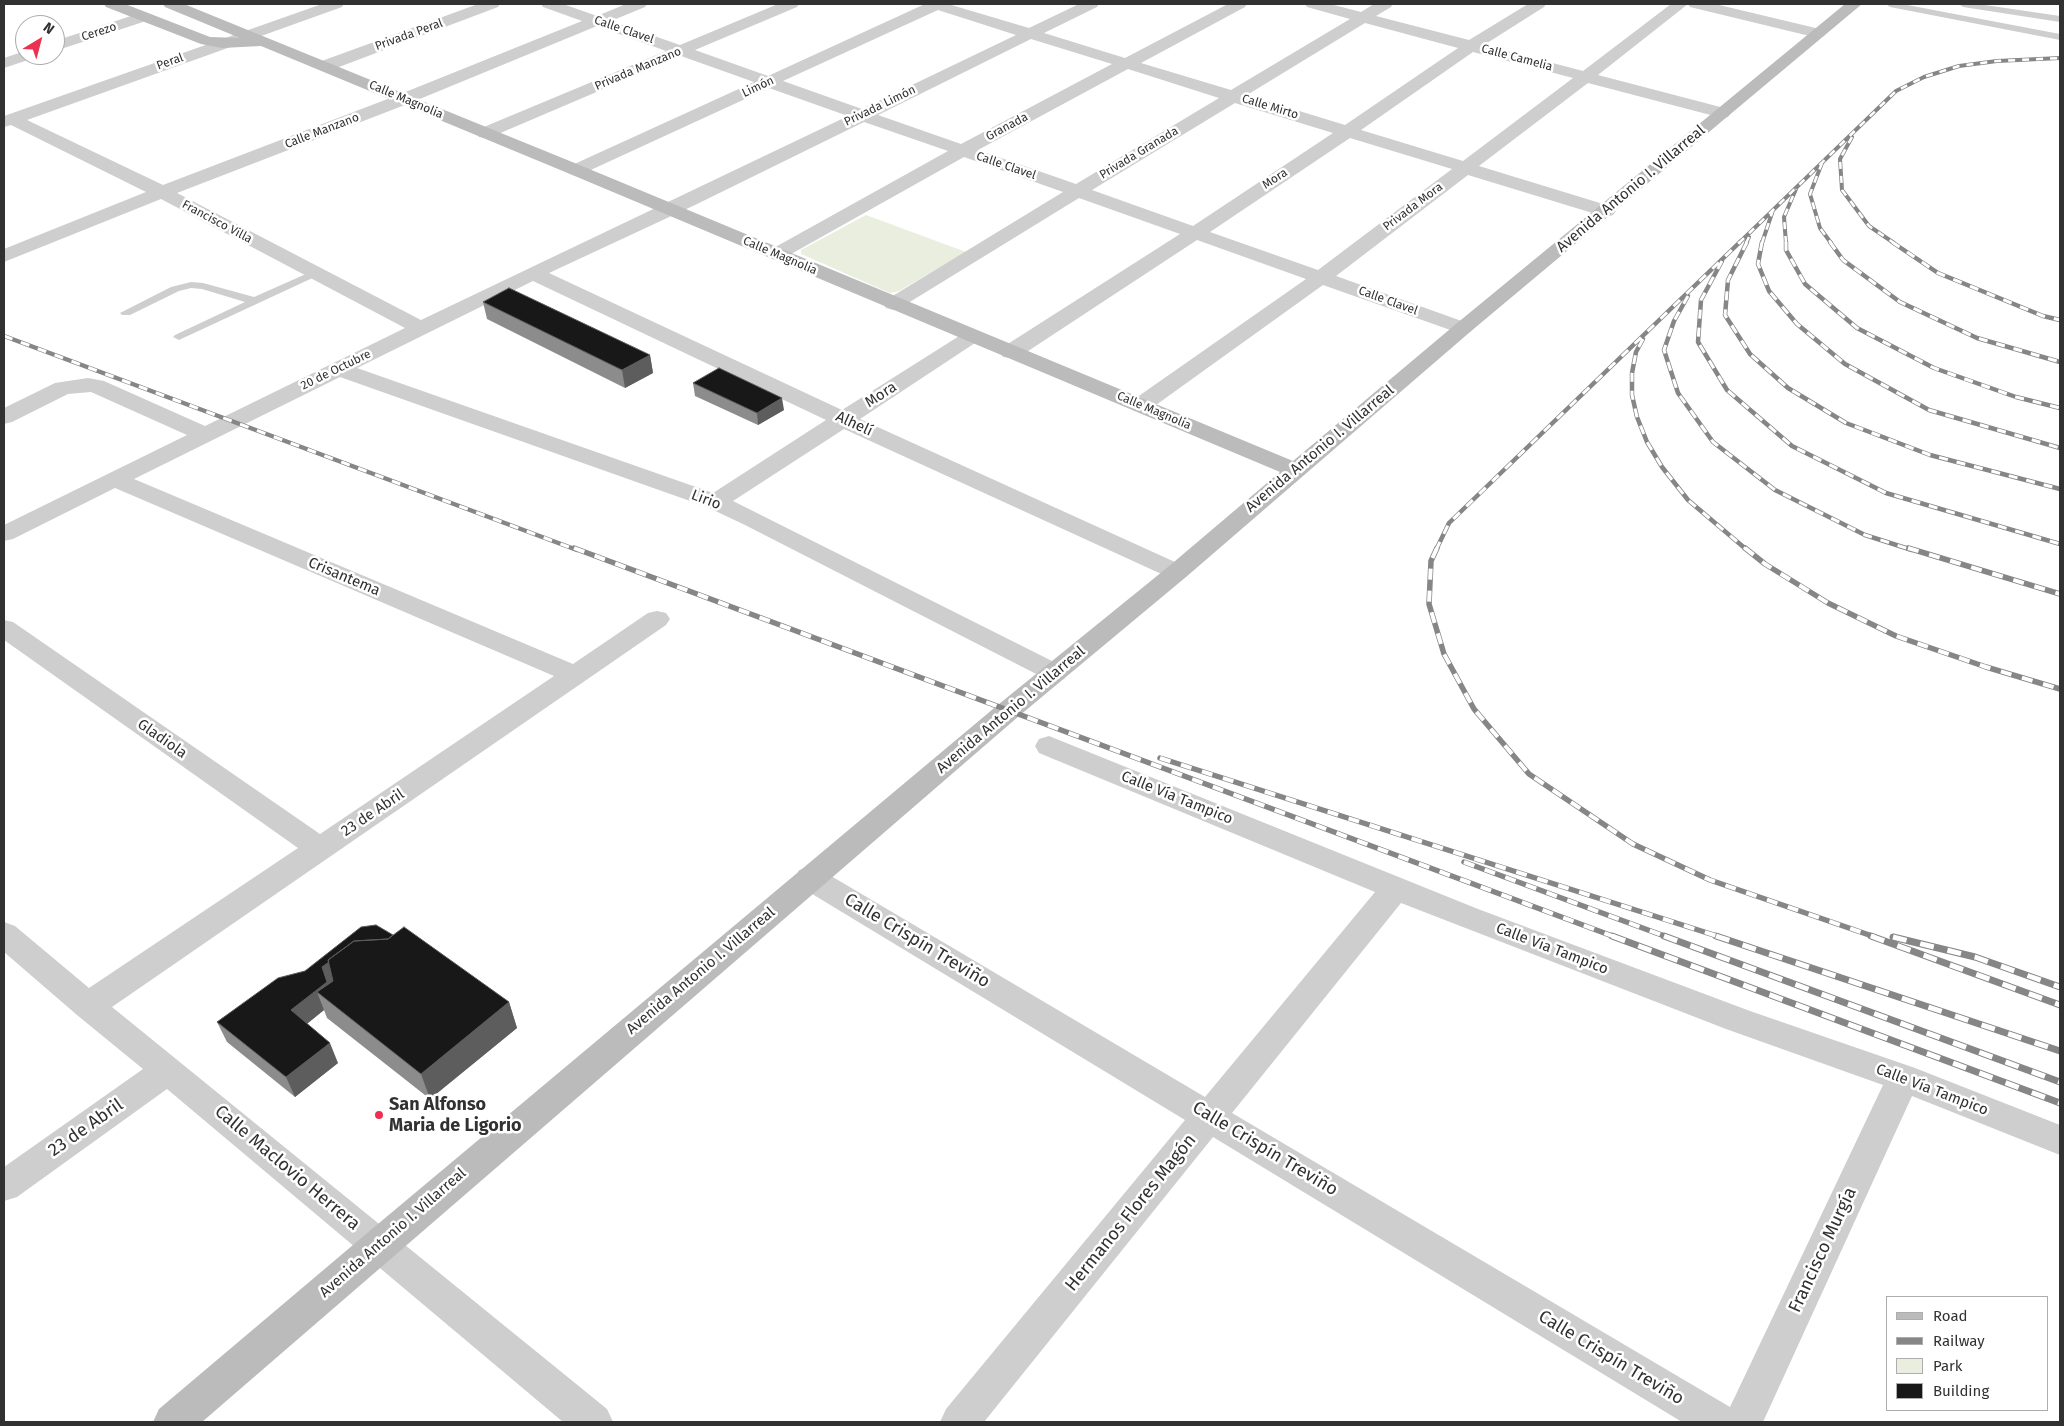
<!DOCTYPE html>
<meta charset="utf-8">
<style>
body{margin:0}
#map{position:relative;width:2064px;height:1426px;overflow:hidden;background:#fff;font-family:"Fira Sans",sans-serif}
canvas{display:block}
.frame{position:absolute;inset:0;border:5px solid #313131;pointer-events:none}
.legend{position:absolute;left:1886px;top:1296px;width:162px;height:115px;box-sizing:border-box;background:#fff;border:1px solid #adadad;margin:0;padding:6px 9px;list-style:none;font-size:15px;color:#313131}
.legend li{display:flex;align-items:center;gap:10px;height:25px}
.legend b{width:25px;border:1px solid #adadad}
.north{position:absolute;left:15px;top:15px;width:50px;height:50px;box-sizing:border-box;background:#fff;border:1px solid #adadad;border-radius:50%;rotate:37deg;font-size:14px;font-weight:700;line-height:20px;text-align:center;color:#313131}
.north::after{content:'';display:block;margin:auto;width:18px;height:22px;background:#eb314f;clip-path:polygon(50% 0,100% 100%,50% 72%,0 100%)}
</style>
<div id="map">
<canvas width="2064" height="1426"></canvas>
<div class="frame"></div>
<ul class="legend">
<li><b style="height:6px;background:#bbb"></b>Road</li>
<li><b style="height:6px;background:#868686"></b>Railway</li>
<li><b style="height:14px;background:#e9eedf"></b>Park</li>
<li><b style="height:14px;background:#181818"></b>Building</li>
</ul>
<div class="north">N</div>
</div>
<script>
const c = document.querySelector('canvas').getContext('2d');
c.lineJoin = 'round';
function fillPath(path, color) { c.fillStyle = color; c.fill(path, 'evenodd'); }
const shape = rows => new Path2D(rows.map(r => 'M' + r).join(''));
function stroke(path, color, width, dash) { c.strokeStyle = color; c.lineWidth = width; c.lineCap = dash ? 'butt' : 'round'; c.setLineDash(dash || []); c.stroke(path); }
function label(font, color, halo, rows, align = 'center') {
  c.font = font + ' "Fira Sans",sans-serif'; c.lineWidth = 5; c.setLineDash([]); c.textBaseline = 'middle'; c.strokeStyle = halo; c.fillStyle = color; for (const [text, x, y, turn = 0] of rows) {
    c.save(); c.translate(x, y); c.rotate((+turn || 0) * Math.PI / 180); c.textAlign = isNaN(turn) ? turn : align; if (halo) c.strokeText(text, 0, 0); c.fillText(text, 0, 0); c.restore();
  }
}
fillPath(shape([
 [866,215,966,252,899,291,890,293,801,254,801,250]
]), '#e9eedf');
fillPath(shape([
 [1886,4,1902,4,2060,34,2060,40,1890,7,1886,4],
 [1959,4,1978,4,2060,16,2060,22,1963,7,1959,4],
 [315,270,319,271,320,273,319,275,179,340,173,337,175,335,245,302,202,289,191,288,179,291,130,315,122,315,120,313,171,287,191,282,203,283,254,297,315,270]
]), '#cecece');
fillPath(shape([
 [322,4,344,4,342,7,27,120,163,185,398,95,582,21,543,7,541,4,563,4,597,16,626,4,647,4,645,7,611,21,680,45,778,4,799,4,797,7,695,50,768,76,925,4,948,4,1029,28,1079,4,1099,4,1097,7,1044,33,1125,58,1228,4,1247,4,1245,7,1141,63,1231,90,1350,19,1307,7,1305,4,1330,4,1361,12,1374,4,1393,4,1391,7,1376,16,1469,40,1528,4,1546,4,1544,7,1484,45,1583,71,1671,4,1715,4,1824,30,1826,33,1824,36,1818,38,1690,7,1688,4,1598,75,1728,109,1731,113,1728,117,1722,118,1588,83,1479,166,1613,207,1616,211,1613,215,1606,217,1599,215,1468,175,1336,276,1470,324,1474,328,1470,332,1463,334,1456,332,1323,285,1149,410,1141,412,1133,410,1130,405,1133,400,1306,279,1197,240,1019,357,1011,358,1003,357,1000,352,1003,347,1180,234,1079,198,900,308,893,310,886,308,883,304,886,300,1063,192,964,157,784,258,777,260,770,258,767,254,770,250,948,151,864,122,695,205,549,273,842,410,964,333,971,331,978,333,982,337,978,341,860,419,1186,567,1190,572,1186,577,1177,580,1168,577,844,429,733,501,1064,667,1068,673,1064,679,1055,682,1046,679,745,525,707,507,340,377,134,479,573,664,648,613,657,611,666,613,670,619,666,625,112,1007,607,1409,613,1422,563,1422,167,1089,17,1197,4,1201,4,1167,143,1069,77,1015,4,952,4,922,15,926,89,988,298,848,4,640,4,620,13,622,320,834,554,676,115,488,13,539,4,541,4,525,187,435,91,392,68,394,12,422,4,424,4,408,55,383,88,378,104,381,205,426,405,328,161,199,4,262,4,249,146,192,11,125,4,127,4,116,322,4],
 [938,10,1016,35,862,109,783,81,938,10],
 [1365,23,1458,48,1345,125,1247,95,1365,23],
 [597,26,666,51,479,129,476,133,479,137,485,138,491,137,681,56,754,82,570,166,567,170,570,174,576,176,582,174,769,88,848,116,421,320,177,193,410,103,597,26],
 [1031,39,1112,64,961,144,878,115,1031,39],
 [1473,52,1573,78,1463,161,1361,130,1473,52],
 [1128,69,1219,98,1076,184,978,150,1128,69],
 [1235,103,1333,133,1193,226,1092,190,1235,103],
 [1350,138,1452,169,1318,270,1210,232,1350,138],
 [533,281,826,420,713,493,357,368,533,281],
 [478,4,500,4,498,7,331,70,325,71,319,70,317,66,319,62,478,4],
 [143,12,149,14,151,17,149,20,55,51,55,41,143,12],
 [25,51,25,55,36,55,34,58,4,68,4,58,25,51],
 [1049,736,1478,909,1750,1011,1915,1068,2060,1125,2060,1155,1912,1096,1763,1422,1682,1422,1213,1137,984,1422,940,1422,946,1409,1185,1120,799,886,795,878,799,870,810,867,821,870,1205,1097,1375,892,1039,753,1035,746,1039,739,1049,736],
 [1401,903,1726,1029,1883,1085,1730,1407,1232,1113,1401,903]
]), '#cecece');
fillPath(shape([
 [104,4,125,4,210,37,240,38,165,7,163,4,184,4,582,166,1293,461,1456,324,1845,4,1862,4,1470,332,1186,577,1019,716,202,1422,153,1422,159,1409,366,1234,999,704,1168,567,1280,472,570,174,261,46,222,48,201,44,106,7,104,4]
]), '#bbb');
const railFar3 = shape([
 [1852,137,1840,159,1842,190,1869,226,1894,243],
 [1822,163,1810,194,1820,228,1831,243],
 [1739,243,1896,91,1924,77,1959,66,1997,61,2060,58],
 [1746,243,1749,237],
 [1762,243,1773,210],
 [1786,243,1784,217,1796,189]
]);
const railFar2 = shape([
 [1747,242,1728,280,1725,315,1750,354,1788,388,1846,423,1930,455,2060,489],
 [1762,242,1758,264,1769,291,1797,324,1845,364,1929,410,2060,448],
 [1786,242,1786,250,1805,284,1857,328,1934,368,2016,397,2060,408],
 [1830,242,1843,260,1900,302,1977,338,2060,362],
 [1892,242,1938,273,2043,316,2060,320],
 [1722,261,1701,300,1698,342,1727,390,1792,446,1886,493,2060,544],
 [1688,296,1674,321,1664,350,1678,393,1713,442,1775,490,1865,535,1912,550],
 [4,336,577,550],
 [1643,339,1636,352,1632,373,1632,395,1637,417,1647,442,1662,467,1688,500,1747,550],
 [1436,550,1449,523,1740,242]
]);
const railFar1 = shape([
 [574,548,1615,937],
 [1437,548,1431,561,1429,604,1444,654,1474,709,1529,774,1633,844,1710,880,1875,937],
 [1745,548,1765,564,1828,603,1896,636,1986,667,2060,689],
 [1908,548,2060,594],
 [1160,758,1720,937],
 [1464,862,1667,937]
]);
const rail = shape([
 [1612,936,2060,1103],
 [1664,936,2060,1082],
 [1716,936,2060,1051],
 [1871,936,2060,1005],
 [1893,937,1975,957,2060,987]
]);
stroke(railFar3, '#868686', 4);
stroke(railFar2, '#868686', 4.5);
stroke(railFar1, '#868686', 5.5);
stroke(rail, '#868686', 7);
stroke(railFar3, '#fff', 2.5, [7]);
stroke(railFar2, '#fff', 3, [9]);
stroke(railFar1, '#fff', 4, [11]);
stroke(rail, '#fff', 5, [14]);
fillPath(shape([
 [483,302,650,355,653,373,625,388,487,319],
 [693,383,784,410,758,425,695,396],
 [393,935,509,1002,517,1028,430,1099,327,1018,324,1010,307,1024,338,1063,295,1097,227,1042,217,1022,305,971]
]), '#8c8c8c');
fillPath(shape([
 [650,355,653,373,625,388,622,370],
 [782,398,784,410,758,425,757,413],
 [354,942,362,961,317,992,324,1010,299,1030,291,1010,322,967],
 [509,1002,517,1028,430,1099,421,1074],
 [330,1043,338,1063,295,1097,286,1077]
]), '#5d5d5d');
const building = shape([
 [509,288,650,355,622,370,483,302,509,288],
 [719,368,782,398,757,413,693,383,719,368],
 [376,925,393,935,388,939,354,941,328,960,329,962,322,967,327,982,291,1010,330,1043,286,1077,217,1022,278,978,305,971,361,927,376,925],
 [404,927,509,1002,421,1074,317,992,333,981,328,960,354,941,388,939,404,927]
]);
fillPath(building, '#181818');
stroke(building, '#5d5d5d', 1);
for (const [x, y, r, color] of [
 [379,1115,5,"#eb314f"]
]) { const dot = new Path2D(); dot.arc(x, y, r, 0, 2 * Math.PI); c.fillStyle = color; c.fill(dot); stroke(dot, '#fff', 2); }
label('12px', '#313131', '#fff', [
 ["Calle Clavel",624,30,19],
 ["Cerezo",99,32,-18],
 ["Privada Peral",409,35,-20],
 ["Calle Camelia",1517,58,15],
 ["Peral",170,62,-20],
 ["Privada Manzano",638,69,-23],
 ["Limón",758,87,-25],
 ["Calle Magnolia",406,100,23],
 ["Privada Limón",880,106,-26],
 ["Calle Mirto",1270,107,17],
 ["Granada",1007,127,-28],
 ["Calle Manzano",322,131,-21],
 ["Privada Granada",1139,153,-31],
 ["Calle Clavel",1006,166,19],
 ["Mora",1275,179,-33],
 ["Privada Mora",1413,207,-37],
 ["Francisco Villa",217,222,28],
 ["Calle Magnolia",780,256,23],
 ["Calle Clavel",1388,301,20],
 ["20 de Octubre",336,370,-26],
 ["Calle Magnolia",1154,411,23]
]);
label('15px', '#313131', '#fff', [
 ["Avenida Antonio I. Villarreal",1631,189,-40],
 ["Mora",881,395,-33],
 ["Alhelí",854,424,25],
 ["Avenida Antonio I. Villarreal",1320,449,-40],
 ["Lirio",706,500,21],
 ["Crisantema",344,577,23],
 ["Avenida Antonio I. Villarreal",1011,710,-40],
 ["Gladiola",162,739,35],
 ["Calle Vía Tampico",1177,798,22],
 ["23 de Abril",373,813,-34],
 ["Calle Vía Tampico",1552,949,21],
 ["Avenida Antonio I. Villarreal",701,971,-40],
 ["Calle Vía Tampico",1932,1090,21],
 ["Avenida Antonio I. Villarreal",393,1233,-41]
]);
label('18px', '#313131', '#fff', [
 ["Calle Crispín Treviño",917,941,31],
 ["23 de Abril",86,1128,-35],
 ["Calle Crispín Treviño",1265,1149,31],
 ["Calle Maclovio Herrera",287,1168,40],
 ["Hermanos Flores Magón",1131,1213,-51],
 ["Francisco Murgía",1823,1250,-65],
 ["Calle Crispín Treviño",1611,1358,31]
]);
label('bold 18px', '#313131', '#fff', [
 ["San Alfonso",389,1105],
 ["Maria de Ligorio",389,1126]
], 'left');
</script>
